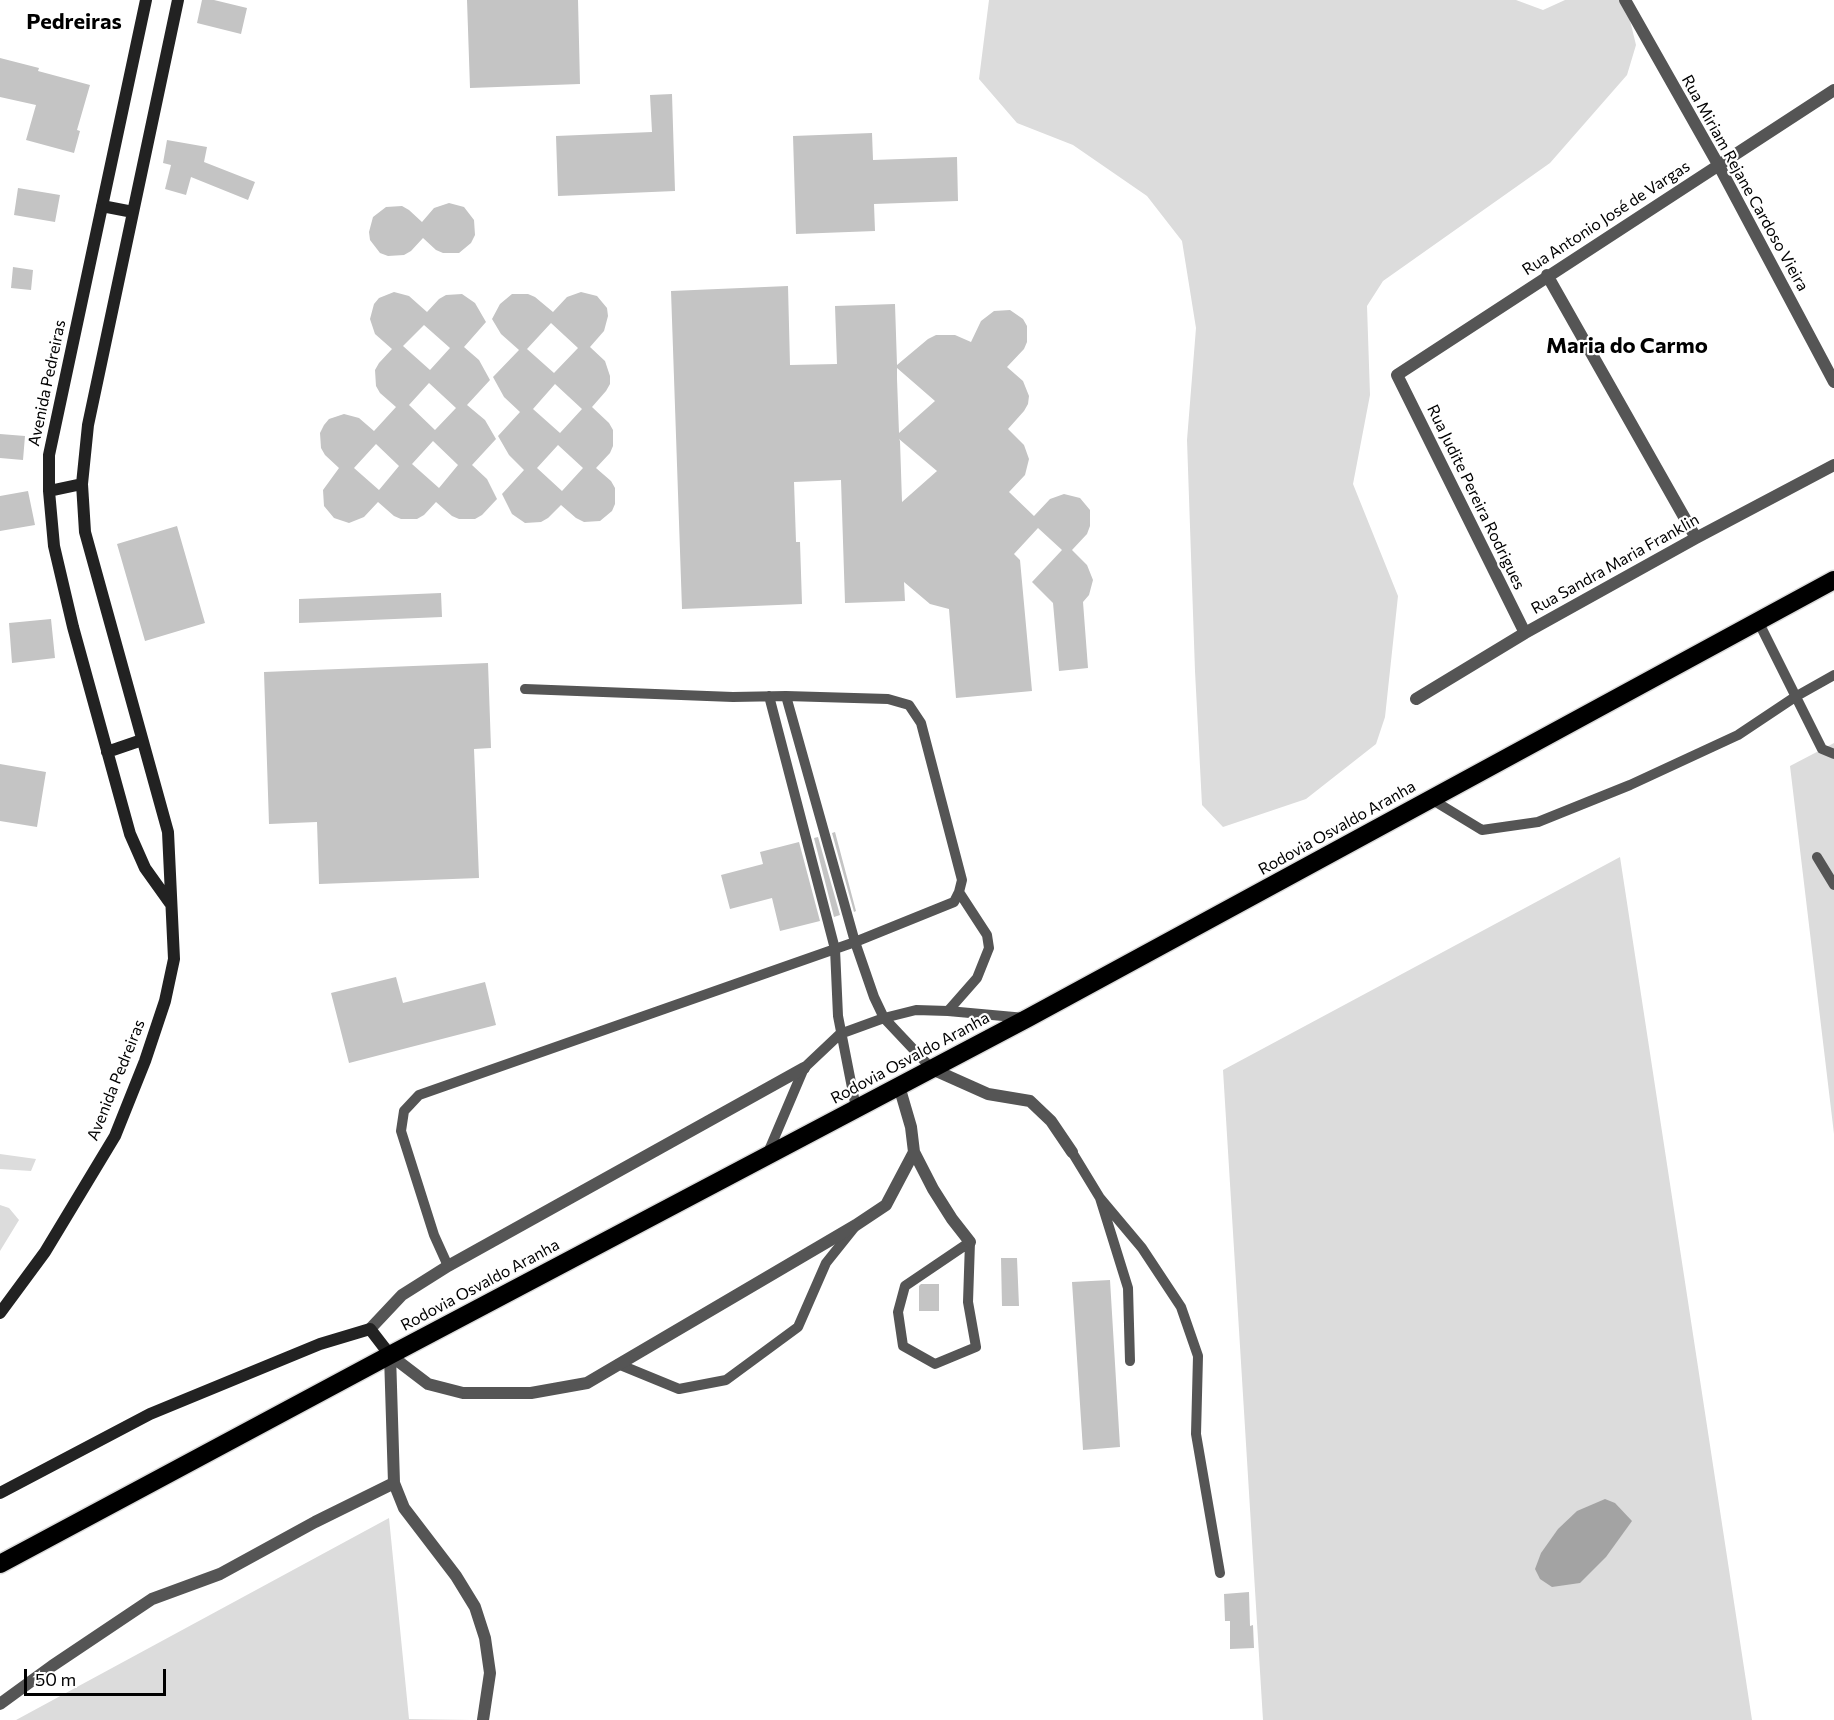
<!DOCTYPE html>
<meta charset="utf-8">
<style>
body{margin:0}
#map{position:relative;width:1834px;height:1720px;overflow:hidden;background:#fff;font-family:Commissioner,sans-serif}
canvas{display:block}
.scale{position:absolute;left:24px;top:1669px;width:142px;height:27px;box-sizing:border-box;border:3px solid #000;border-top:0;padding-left:8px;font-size:18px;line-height:21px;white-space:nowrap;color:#000;-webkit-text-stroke:4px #fff;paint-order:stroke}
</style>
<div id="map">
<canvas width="1834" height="1720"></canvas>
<div class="scale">50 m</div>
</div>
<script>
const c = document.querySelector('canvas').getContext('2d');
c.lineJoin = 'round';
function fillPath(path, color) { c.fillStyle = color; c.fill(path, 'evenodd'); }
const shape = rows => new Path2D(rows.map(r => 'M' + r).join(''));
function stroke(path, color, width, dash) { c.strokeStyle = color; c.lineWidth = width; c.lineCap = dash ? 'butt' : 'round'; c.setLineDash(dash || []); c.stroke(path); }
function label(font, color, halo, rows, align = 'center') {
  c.font = font + ' Commissioner,sans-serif'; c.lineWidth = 4.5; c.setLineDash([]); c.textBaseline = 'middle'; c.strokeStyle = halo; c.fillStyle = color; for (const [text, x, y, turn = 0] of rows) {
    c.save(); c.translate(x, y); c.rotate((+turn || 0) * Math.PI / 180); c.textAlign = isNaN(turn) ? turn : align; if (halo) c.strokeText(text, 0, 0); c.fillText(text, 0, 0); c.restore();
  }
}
fillPath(shape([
 [989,0,1516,0,1543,10,1565,0,1625,0,1636,45,1627,75,1550,163,1383,281,1367,306,1370,395,1353,484,1398,596,1385,717,1376,744,1306,799,1223,827,1202,805,1195,671,1187,440,1196,328,1182,241,1147,196,1073,145,1017,123,979,79],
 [1834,743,1834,1134,1790,766],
 [1620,857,1752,1720,1263,1720,1223,1070],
 [0,1154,36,1159,31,1171,0,1169],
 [0,1205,9,1208,19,1220,0,1251],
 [389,1518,409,1719,471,1720,16,1720]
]), '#dcdcdc');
fillPath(shape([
 [1605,1499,1615,1503,1632,1521,1606,1557,1580,1583,1552,1587,1540,1579,1535,1569,1541,1553,1558,1529,1577,1511]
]), '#a3a3a3');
fillPath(shape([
 [202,0,214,0,247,8,241,34,197,23],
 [467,0,578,0,580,84,470,88],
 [0,58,39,68,38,71,90,85,77,130,80,131,74,153,26,140,36,105,0,97],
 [672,94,675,191,558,196,556,136,652,132,650,95],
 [872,133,873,160,957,157,958,201,874,204,875,231,796,234,793,136],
 [167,140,207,147,204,162,255,182,248,200,191,177,186,195,165,189,171,165,163,163],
 [18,188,60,195,55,222,14,215],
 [449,203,464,207,474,220,475,235,471,243,459,253,443,253,436,250,423,238,411,251,404,255,388,256,380,253,370,240,369,232,373,217,386,207,402,206,409,210,422,222,434,208],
 [13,267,33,270,31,290,11,288],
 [788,286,790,365,837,364,835,306,895,304,897,365,928,339,936,335,955,335,971,342,981,321,994,311,1010,310,1023,319,1027,326,1027,342,1024,349,1007,367,1023,381,1029,396,1028,404,1024,411,1008,429,1024,445,1029,459,1025,475,1009,492,1034,516,1050,499,1064,494,1080,498,1090,510,1090,526,1087,534,1072,550,1087,565,1093,580,1089,595,1083,602,1088,668,1059,671,1053,603,1032,582,1062,550,1038,528,1014,554,1020,560,1032,691,956,698,949,609,930,604,904,582,905,601,845,603,841,480,794,482,796,542,800,542,802,604,682,609,671,291],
 [897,368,935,401,899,433,897,379],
 [899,439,937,471,902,502,900,441],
 [394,292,409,296,427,312,439,299,446,295,462,294,475,303,486,322,464,347,479,360,490,380,467,405,485,420,496,439,472,465,487,479,497,499,482,515,475,519,459,519,452,516,436,502,424,515,417,519,401,519,394,516,378,502,364,517,349,523,334,518,324,506,323,490,339,468,325,455,321,448,320,433,324,425,329,419,344,414,359,418,374,431,396,407,380,393,376,386,375,370,379,363,392,349,375,334,370,319,374,304,379,298],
 [424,325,450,348,430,370,403,346],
 [429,383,456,408,435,430,409,405],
 [433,441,458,465,439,488,412,464],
 [376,444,399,466,379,490,354,468],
 [581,292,597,296,607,308,608,316,604,331,590,347,605,361,610,376,610,384,606,391,592,407,609,423,613,430,613,446,610,453,596,468,611,481,615,488,615,504,612,511,600,521,584,522,576,518,561,505,548,518,541,522,525,523,512,514,502,494,524,470,509,455,498,436,520,412,504,397,493,377,519,350,501,334,492,319,500,304,512,294,528,294,535,297,553,312,567,297],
 [551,323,578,348,554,373,527,349],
 [555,384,582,409,560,433,533,409],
 [558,445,583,468,562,491,537,468],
 [0,434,25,436,23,460,0,458],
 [28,491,35,525,0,531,0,496],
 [177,526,205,623,145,641,117,544],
 [441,593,442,617,299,623,299,599],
 [51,619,55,658,12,663,9,623],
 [488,663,491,748,474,749,479,878,319,884,317,822,269,824,264,672],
 [0,764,46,772,37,827,0,821],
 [835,832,856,911,854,912,832,833],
 [818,837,840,915,834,917,814,838],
 [799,842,820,921,780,931,772,898,730,909,721,875,763,864,760,852],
 [396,977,403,1003,485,982,496,1025,349,1063,331,993],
 [1001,1258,1017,1258,1019,1306,1002,1306],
 [1110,1280,1120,1447,1083,1450,1072,1282],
 [921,1284,939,1284,939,1311,919,1311,919,1286],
 [1249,1592,1250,1626,1253,1625,1254,1648,1230,1649,1230,1621,1225,1621,1224,1594]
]), '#c4c4c4');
const highway = shape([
 [0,1564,390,1355,1028,1018,1834,580]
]);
stroke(highway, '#dbdbdb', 21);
stroke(shape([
 [1758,621,1822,749,1834,754],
 [769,696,835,949,838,1016,856,1108],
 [786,696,855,942,874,997,884,1018,932,1069],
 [1431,799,1482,830,1538,822,1630,785,1738,735,1795,697,1834,675],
 [1817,857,1834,885],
 [948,1011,977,978,989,948,987,935,959,892],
 [1072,1152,1100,1198,1128,1288,1130,1361],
 [767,1155,804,1068,840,1034,884,1018,916,1010,948,1011,1025,1018],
 [1100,1198,1142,1248,1181,1307,1198,1356,1196,1434,1220,1573],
 [970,1242,968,1302,976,1347,935,1364,903,1346,898,1312,905,1286,970,1242],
 [448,1266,434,1235,401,1131,404,1111,419,1095,855,942,954,902,959,892,962,880,921,723,909,705,888,699,786,696,733,697,525,689],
 [618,1364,679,1389,726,1380,798,1327,826,1263,854,1228]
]), '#555', 10);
stroke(shape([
 [1625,0,1719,166,1834,382],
 [1547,275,1696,538],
 [1525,633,1397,375,1834,90],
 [1416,699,1525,633,1696,538,1834,465],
 [932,1069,988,1094,1030,1101,1051,1121,1072,1152],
 [899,1086,911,1127,914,1152,933,1189,952,1219,970,1242],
 [370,1329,402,1295,448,1266,804,1068],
 [390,1355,428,1384,463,1393,531,1393,587,1383,856,1225,886,1205,914,1152],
 [390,1355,394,1483,404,1508,456,1576,475,1607,485,1638,490,1673,483,1720],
 [0,1704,52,1666,152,1599,220,1574,315,1522,394,1483]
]), '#555', 12);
stroke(shape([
 [146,0,49,455,49,491,54,546,73,627,130,834,145,868,170,903],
 [102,206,133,212],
 [49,491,82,484],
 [107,752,142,740],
 [0,1313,45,1252,115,1136,145,1061,165,1001,174,959,168,832,85,532,82,484,88,425,178,0],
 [0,1493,150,1414,320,1344,370,1329,390,1355]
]), '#222', 12);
stroke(highway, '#000', 18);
label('16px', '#000', '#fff', [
 ["Rua Miriam Rejane Cardoso Vieira",1745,183,61],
 ["Rua Antonio José de Vargas",1606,218,-33],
 ["Avenida Pedreiras",47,383,-78],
 ["Rua Judite Pereira Rodrigues",1476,497,64],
 ["Rua Sandra Maria Franklin",1615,564,-29],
 ["Rodovia Osvaldo Aranha",1337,828,-29],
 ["Rodovia Osvaldo Aranha",910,1058,-28],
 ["Avenida Pedreiras",116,1080,-68],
 ["Rodovia Osvaldo Aranha",480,1285,-28]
]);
label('bold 22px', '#000', '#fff', [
 ["Pedreiras",74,22],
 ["Maria do Carmo",1627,346]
]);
</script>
